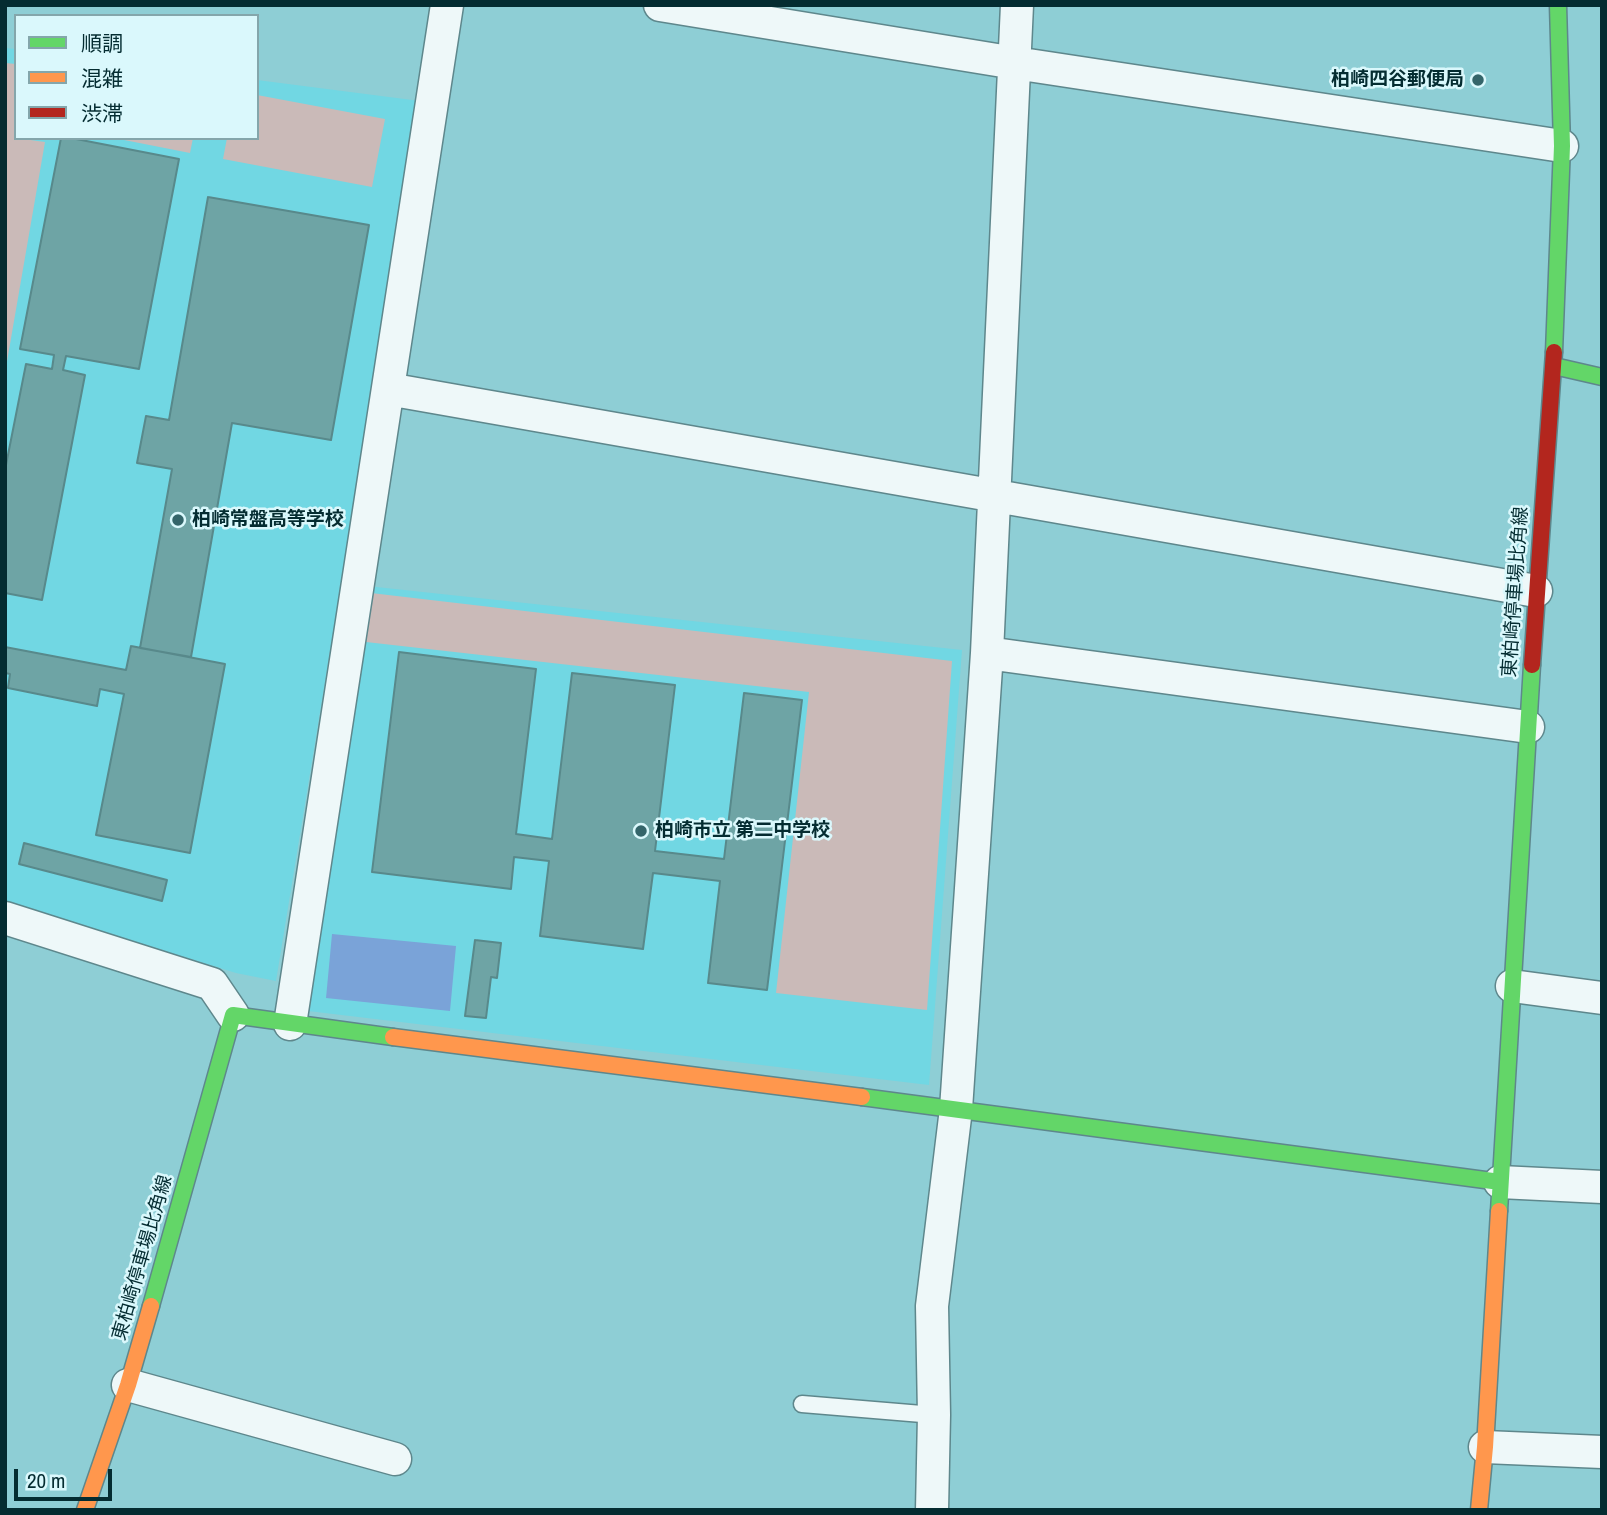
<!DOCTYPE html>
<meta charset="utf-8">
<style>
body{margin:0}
#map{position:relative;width:1607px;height:1515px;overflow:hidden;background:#8eced5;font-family:"Archivo Narrow","Noto Sans JP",sans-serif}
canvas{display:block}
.frame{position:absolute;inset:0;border:7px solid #042c31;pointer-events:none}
.legend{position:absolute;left:14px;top:14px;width:245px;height:126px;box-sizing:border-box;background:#daf8fc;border:2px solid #84a6ab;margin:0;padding:9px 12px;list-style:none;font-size:21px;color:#042c31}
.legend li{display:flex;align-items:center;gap:14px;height:35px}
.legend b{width:35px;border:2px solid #84a6ab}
.scale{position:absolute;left:14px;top:1469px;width:98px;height:32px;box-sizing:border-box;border:4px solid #042c31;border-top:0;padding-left:9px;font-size:21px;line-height:24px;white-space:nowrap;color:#042c31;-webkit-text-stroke:5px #daf8fc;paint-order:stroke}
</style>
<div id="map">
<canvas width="1607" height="1515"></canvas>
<div class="frame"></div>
<ul class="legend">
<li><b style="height:9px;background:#63d668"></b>順調</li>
<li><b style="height:9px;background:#ff974d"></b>混雑</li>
<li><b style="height:9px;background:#b3261e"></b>渋滞</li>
</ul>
<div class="scale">20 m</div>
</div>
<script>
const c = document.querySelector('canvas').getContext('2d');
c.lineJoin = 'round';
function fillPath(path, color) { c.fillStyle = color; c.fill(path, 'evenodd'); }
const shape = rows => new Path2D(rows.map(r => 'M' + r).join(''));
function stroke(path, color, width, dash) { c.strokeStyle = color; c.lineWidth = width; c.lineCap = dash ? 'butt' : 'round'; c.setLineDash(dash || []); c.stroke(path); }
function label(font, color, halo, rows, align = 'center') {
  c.font = font + ' "Archivo Narrow","Noto Sans JP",sans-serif'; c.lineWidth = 5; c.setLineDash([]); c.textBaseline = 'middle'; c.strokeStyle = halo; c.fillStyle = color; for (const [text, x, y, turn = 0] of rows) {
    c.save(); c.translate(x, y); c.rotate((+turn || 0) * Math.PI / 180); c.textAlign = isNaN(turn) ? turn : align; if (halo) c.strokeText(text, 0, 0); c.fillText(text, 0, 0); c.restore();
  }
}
fillPath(shape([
 [5,48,16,49,16,138,257,138,257,80,420,101,276,981,236,973,5,902],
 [367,586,962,650,929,1085,308,1011]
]), '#71d7e3');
fillPath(shape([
 [5,63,16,64,16,138,45,142,5,373],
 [257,95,385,119,372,187,223,159,227,138,257,138],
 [114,138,193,138,190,153],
 [371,593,952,661,927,1010,776,993,809,692,366,642]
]), '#cabab8');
fillPath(shape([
 [332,934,456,946,450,1011,326,998]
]), '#7aa3d8');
const building = shape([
 [61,138,71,138,179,159,139,369,66,356,63,370,85,375,42,600,5,593,5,470,26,364,52,369,54,355,20,349,61,138],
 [208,197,369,225,331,440,232,423,191,657,140,648,172,469,137,463,146,416,169,420,208,197],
 [131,646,225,664,190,853,96,835,124,694,100,689,97,706,8,688,10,674,5,673,5,647,126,670,131,646],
 [399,652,536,669,516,834,552,839,572,673,675,685,655,851,724,859,744,693,802,700,767,990,708,983,720,881,653,873,643,949,540,936,549,861,514,857,511,889,372,872,399,652],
 [24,843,167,880,162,901,19,864,24,843],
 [475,940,501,943,497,978,491,977,486,1018,465,1016,475,940]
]);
fillPath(building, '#6ea4a5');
stroke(building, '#58898b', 2);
const lane = shape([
 [802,1404,934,1415]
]);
const street = shape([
 [660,5,1015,63,1562,146],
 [388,389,1536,591],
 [987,653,1528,727],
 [5,918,212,984,233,1015],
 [1512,986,1602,998],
 [290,1024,447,5],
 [1500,1182,1602,1187],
 [128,1385,395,1459],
 [1485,1447,1602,1452],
 [932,1510,934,1415,932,1306,956,1109,987,653,1017,5]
]);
const fast = shape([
 [1554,352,1562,146,1558,5],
 [1554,366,1602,377],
 [862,1097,1500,1182],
 [1499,1211,1532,665],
 [151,1306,233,1015,393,1037]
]);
const slow = shape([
 [393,1037,862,1097],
 [85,1510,128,1385,151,1306],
 [1479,1510,1485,1447,1499,1211]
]);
const jam = shape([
 [1532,665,1554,352]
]);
stroke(lane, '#5e878c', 19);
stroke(street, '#5e878c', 35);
stroke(fast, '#5e878c', 19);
stroke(slow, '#5e878c', 19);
stroke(jam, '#5e878c', 19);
stroke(lane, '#eef8f9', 16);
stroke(street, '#eef8f9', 32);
stroke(fast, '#63d668', 16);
stroke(slow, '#ff974d', 16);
stroke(jam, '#b3261e', 16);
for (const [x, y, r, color] of [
 [1478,80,7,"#34656a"],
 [178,520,7,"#34656a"],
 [641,831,7,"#34656a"]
]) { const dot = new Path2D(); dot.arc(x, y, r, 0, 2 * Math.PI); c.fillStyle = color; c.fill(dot); stroke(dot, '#daf8fc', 2.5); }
label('bold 19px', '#042c31', '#daf8fc', [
 ["柏崎四谷郵便局",1464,80,"right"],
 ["柏崎常盤高等学校",192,520],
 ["柏崎市立 第二中学校",655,831]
], 'left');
label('19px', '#042c31', '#daf8fc', [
 ["東柏崎停車場比角線",1516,592,-86],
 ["東柏崎停車場比角線",143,1258,-74]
]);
</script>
